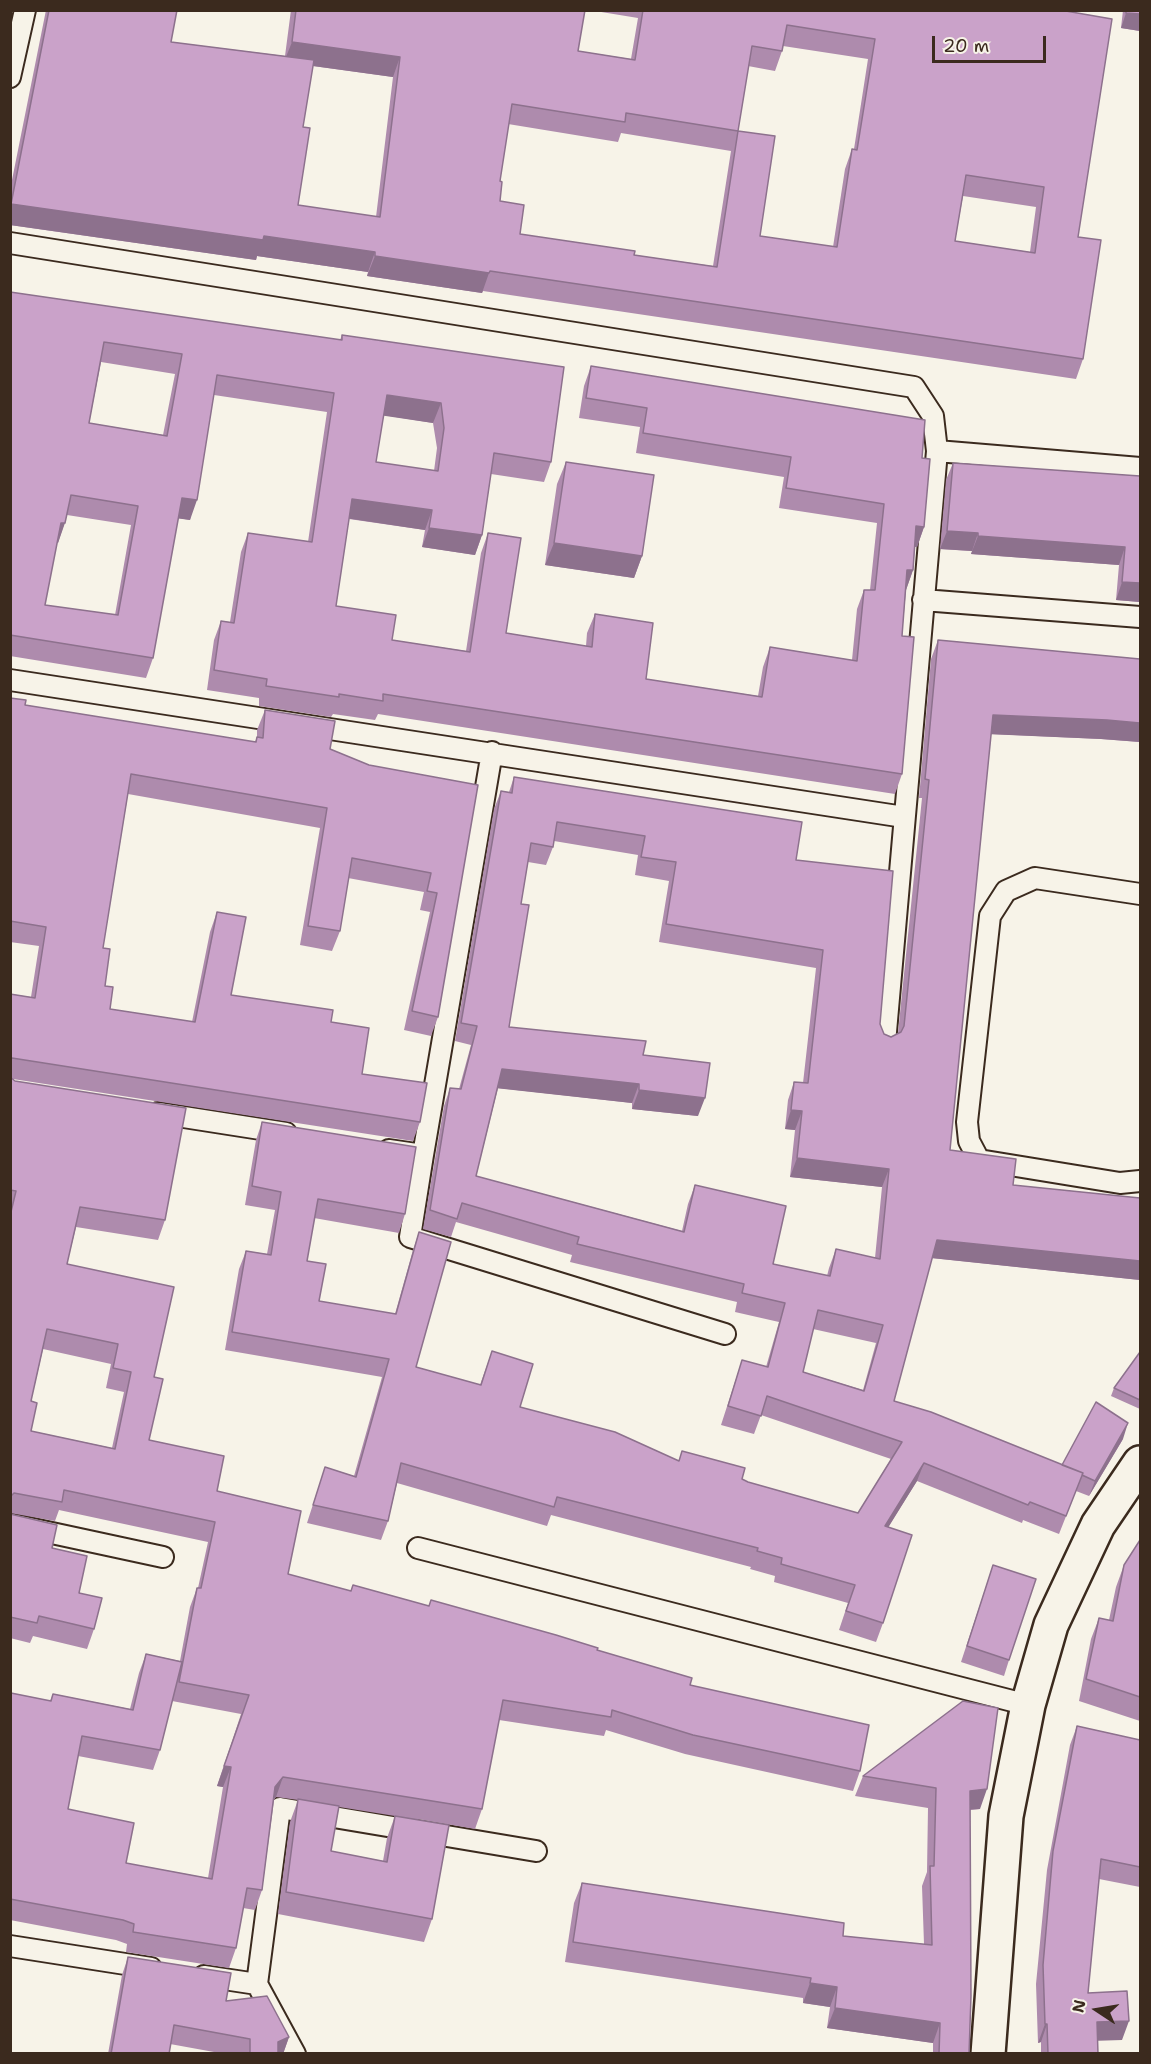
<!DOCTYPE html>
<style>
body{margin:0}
#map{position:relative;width:1151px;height:2064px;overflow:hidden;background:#f7f3e8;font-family:"Shantell Sans",sans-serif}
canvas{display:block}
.frame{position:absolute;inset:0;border:12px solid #3b2a1e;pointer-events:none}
.north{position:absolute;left:1067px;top:1980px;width:60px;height:60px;-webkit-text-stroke:4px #f7f3e8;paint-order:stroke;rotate:282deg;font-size:16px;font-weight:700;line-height:24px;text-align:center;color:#3b2a1e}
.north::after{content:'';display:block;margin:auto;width:21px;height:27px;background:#3b2a1e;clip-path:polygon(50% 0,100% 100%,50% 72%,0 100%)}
.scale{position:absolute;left:932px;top:36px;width:114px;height:27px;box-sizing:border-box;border:3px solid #3b2a1e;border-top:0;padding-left:8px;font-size:18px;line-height:21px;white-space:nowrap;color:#3b2a1e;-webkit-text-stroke:4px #f7f3e8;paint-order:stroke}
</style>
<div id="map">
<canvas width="1151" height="2064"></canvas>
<div class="frame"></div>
<div class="north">N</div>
<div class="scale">20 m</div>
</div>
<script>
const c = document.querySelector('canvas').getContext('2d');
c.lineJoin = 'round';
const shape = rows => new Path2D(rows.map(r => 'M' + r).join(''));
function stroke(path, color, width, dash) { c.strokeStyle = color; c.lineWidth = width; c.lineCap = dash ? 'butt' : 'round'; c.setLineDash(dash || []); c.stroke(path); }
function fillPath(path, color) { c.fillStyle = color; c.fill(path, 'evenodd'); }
const lane = shape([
 [10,77,25,10],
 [10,243,914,387,933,416,937,451,885,1043],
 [937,451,1140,468],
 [923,600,1140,617],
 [10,680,904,817],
 [1140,894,1035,878,1006,891,990,916,967,1122,969,1141,979,1160,1120,1183,1140,1181],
 [158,1113,286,1133],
 [389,1150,423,1155,492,752],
 [423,1155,410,1237,725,1334],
 [10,1524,163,1557],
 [418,1548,1028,1705],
 [10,1946,151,1968],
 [204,1976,257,1984,295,2054],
 [257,1984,280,1808,536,1851]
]);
const secondary = shape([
 [988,2054,1006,1816,1028,1705,1051,1625,1098,1525,1140,1463]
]);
stroke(lane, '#3b2a1e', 24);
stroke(secondary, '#3b2a1e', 38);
stroke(lane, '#f7f3e8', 20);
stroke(secondary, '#f7f3e8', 33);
fillPath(shape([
 [46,10,177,10,171,42,285,56,291,10,585,10,578,51,631,59,638,18,589,10,1060,10,1078,237,1083,359,1076,379,483,291,482,293,367,276,368,272,257,256,256,260,10,225,10,190],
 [783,46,868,59,854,149,852,149,845,169,833,247,760,236,738,131,731,151,713,266,634,255,520,234,500,201,500,181,508,124,618,142,621,133,731,151,738,131,748,66,775,71,782,51],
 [313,66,393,77,376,217,298,205,303,127],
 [963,196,1036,207,1030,252,955,241],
 [1123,10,1140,10,1140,31,1121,28],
 [10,292,340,340,342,335,551,462,544,482,491,474,482,535,475,555,422,547,425,530,349,519,336,606,392,640,466,651,481,553,488,533,506,633,586,646,587,633,595,614,646,679,758,696,763,667,770,647,852,660,857,609,864,590,870,590,877,523,779,508,784,477,636,453,640,427,579,418,584,386,591,366,922,458,924,527,917,547,915,547,913,570,906,590,902,636,902,774,895,794,378,714,375,720,333,714,331,717,259,706,259,698,207,690,214,640,221,621,230,622,241,552,248,533,308,542,327,412,214,395,190,520,178,518,153,658,146,678,10,656],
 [101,362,175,374,163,435,89,423],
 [383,415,433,423,437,448,434,471,376,462],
 [67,515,131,525,115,615,45,605,57,543,58,543],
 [566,462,642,556,634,578,545,565,557,484],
 [953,463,1140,476,1140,602,1116,600,1119,565,971,554,972,551,940,549,946,480],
 [938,640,1140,659,1140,742,1101,739,991,734,950,1150,1013,1185,1140,1198,1140,1280,932,1258,894,1401,1062,1465,1123,1439,1089,1496,1076,1491,1059,1534,1023,1520,1022,1523,917,1481,888,1527,883,1623,876,1642,839,1630,848,1603,774,1582,775,1576,750,1569,751,1567,551,1515,547,1526,397,1483,388,1521,381,1540,307,1523,325,1467,354,1476,382,1377,225,1350,239,1269,246,1251,267,1254,275,1210,245,1205,256,1140,262,1122,405,1214,399,1233,314,1218,307,1261,319,1301,395,1314,413,1250,419,1232,416,1367,480,1385,492,1351,520,1407,679,1461,682,1451,748,1482,858,1513,891,1459,761,1415,754,1434,721,1425,742,1360,766,1367,779,1322,735,1312,737,1302,570,1262,572,1255,456,1222,451,1237,423,1229,444,1106,450,1088,459,1089,471,1045,455,1041,494,809,501,791,509,792,514,777,796,860,884,1034,891,1037,898,1033,922,798,919,798,931,659],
 [554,841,638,855,635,875,669,881,659,942,816,968,803,1083,794,1082,788,1100,785,1129,795,1130,790,1177,882,1187,875,1258,836,1249,829,1268,827,1276,773,1264,695,1185,688,1204,682,1231,476,1176,498,1088,632,1103,632,1109,698,1116,643,1055,509,1027,521,904,528,862,546,865,553,847],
 [813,1329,876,1343,863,1390,803,1372],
 [10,698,25,705,255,742,257,737,257,730,265,710,330,749,369,765,478,785,438,1017,431,1036,404,1030,430,912,420,910,424,892,348,878,340,931,332,951,300,945,320,828,128,794,103,948,105,986,110,1009,192,1022,210,932,217,912,231,995,331,1022,362,1074,420,1122,413,1141,13,1079,165,1220,158,1240,76,1227,67,1264,154,1377,149,1440,217,1491,288,1574,351,1591,597,1650,690,1685,860,1771,853,1791,685,1754,606,1730,604,1736,499,1720,482,1809,475,1829,418,1819,432,1919,424,1942,278,1914,290,1822,298,1800,276,1797,274,1800,262,1890,255,1910,243,1908,236,1948,229,1968,126,1952,127,1944,116,1940,10,1920,11,1693,50,1701,53,1694,130,1709,139,1673,146,1654,180,1661,190,1607,197,1588,198,1588,208,1542,59,1510,55,1521,10,1513,10,994,31,997,39,946,10,942],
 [43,1349,111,1364,106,1388,124,1392,112,1448,31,1431,31,1401],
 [172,1701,241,1714,217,1786,223,1787,208,1878,126,1863,68,1809,78,1756,153,1770,160,1750],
 [339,1807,395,1816,387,1838,383,1861,331,1851],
 [1140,1352,1140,1409,1111,1396,1114,1388],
 [10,1514,52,1548,79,1593,94,1629,87,1649,33,1636,30,1643,10,1638],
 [1140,1540,1140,1721,1079,1701,1091,1639,1099,1618,1109,1620,1116,1587,1124,1565],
 [993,1565,1009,1660,1004,1676,961,1662],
 [963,1701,980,1809,970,1810,969,2054,933,2054,933,2043,827,2028,830,2007,803,2003,803,1998,565,1962,574,1903,582,1883,843,1936,924,1944,922,1886,927,1872,928,1808,855,1796,863,1776],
 [1077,1726,1140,1740,1140,1887,1099,1879,1088,1993,1122,2040,1098,2040,1098,2054,1041,2054,1041,2042,1038,2043,1036,1984,1047,1870,1070,1745],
 [128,1957,226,2001,289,2037,283,2054,225,2054,170,2044,169,2054,108,2054,122,1975]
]), '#ae8bad');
fillPath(shape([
 [1126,13,1140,14,1140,31,1121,28],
 [292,42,400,57,393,77,284,62],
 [11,204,264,236,375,252,368,272,257,256,256,260,10,225],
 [375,256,489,273,482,293,367,276],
 [387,395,441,403,433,423,379,415],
 [182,498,197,500,190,520,175,518],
 [352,499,432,510,425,530,345,518],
 [61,523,65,523,58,543,54,543],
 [916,526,924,527,917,547,909,546],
 [429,528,482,535,475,555,422,547],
 [947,531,978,533,972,551,940,549],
 [978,536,1125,547,1119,565,971,554],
 [554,543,642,556,634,578,545,565],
 [907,570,913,570,906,590],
 [1122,582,1140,583,1140,602,1116,600],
 [993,715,1107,720,1140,723,1140,742,1101,739,986,734],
 [502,1069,639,1084,632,1103,495,1088],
 [639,1090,705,1098,698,1116,632,1109],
 [791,1110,802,1111,795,1130,785,1129],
 [797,1158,889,1169,882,1187,790,1177],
 [937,1240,1140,1261,1140,1280,931,1258],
 [1128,1423,1123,1439,1089,1496,1095,1481],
 [924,1463,917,1481,878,1544,885,1526],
 [224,1766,231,1767,223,1787,217,1786],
 [283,1777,276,1797,268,1806,275,1787],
 [987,1789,980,1809,963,1810,970,1791],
 [810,1983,837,1987,830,2007,803,2003],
 [835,2008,940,2023,933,2043,827,2028],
 [1129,2021,1122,2040,1090,2041,1097,2022],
 [1045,2024,1047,2024,1041,2042,1038,2043],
 [289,2037,283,2054,274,2054,278,2042]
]), '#8d718d');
const building = shape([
 [49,10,177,10,171,42,314,60,303,127,310,128,298,205,380,217,400,57,292,42,296,10,585,10,578,51,635,60,643,10,1060,10,1112,19,1078,237,1101,240,1083,359,490,271,489,273,375,256,375,252,264,236,263,240,11,204,49,10],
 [787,25,875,39,857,150,852,149,837,247,760,236,775,136,738,131,717,267,634,255,635,251,520,234,524,205,500,201,502,182,500,181,512,104,625,122,626,113,738,131,752,46,782,51,787,25],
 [966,175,1044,187,1035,253,955,241,966,175],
 [1126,10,1140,10,1140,14,1126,13,1126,10],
 [10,292,342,340,342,335,564,367,551,462,494,453,482,535,429,528,432,510,352,499,336,606,396,615,392,640,470,652,488,533,521,538,506,633,592,647,595,614,653,623,646,679,762,697,770,647,857,661,864,590,875,590,884,504,786,488,791,457,643,433,647,408,586,398,591,366,925,420,922,458,930,459,924,527,916,526,913,570,907,570,902,636,914,637,902,774,383,694,383,701,339,694,339,697,266,686,267,679,214,670,221,621,234,623,248,533,312,542,334,393,217,375,197,500,182,498,153,658,10,635,10,292],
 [104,342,182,354,167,436,89,423,104,342],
 [387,395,441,403,444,428,438,471,376,462,387,395],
 [71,495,138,506,118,615,45,605,61,523,65,523,71,495],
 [566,462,654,475,642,556,554,543,566,462],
 [953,463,1140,476,1140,583,1122,582,1125,547,978,536,978,533,947,531,953,463],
 [938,640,1140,659,1140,723,1107,720,993,715,950,1150,1016,1159,1013,1185,1140,1198,1140,1261,937,1240,894,1401,931,1412,1083,1473,1066,1516,1030,1502,1028,1505,924,1463,885,1526,912,1535,883,1623,846,1611,855,1585,781,1564,782,1558,757,1551,758,1548,557,1497,554,1507,401,1463,388,1521,313,1505,325,1467,356,1477,389,1359,232,1332,246,1251,271,1255,281,1192,252,1186,262,1122,416,1147,405,1214,318,1199,307,1261,326,1264,319,1301,396,1314,419,1232,451,1242,416,1367,481,1385,492,1351,533,1364,520,1407,615,1432,679,1461,682,1451,745,1468,742,1479,748,1482,858,1513,902,1442,767,1396,761,1416,728,1406,742,1360,768,1367,785,1303,742,1293,744,1284,577,1244,579,1237,462,1203,457,1219,430,1210,450,1088,461,1089,477,1026,461,1023,501,791,512,793,514,777,802,822,796,860,893,871,880,1024,884,1034,891,1037,901,1032,904,1026,929,780,925,779,938,640],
 [557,822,645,836,641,857,676,862,666,924,823,950,808,1083,794,1082,791,1110,802,1111,797,1158,889,1169,880,1259,836,1249,830,1276,773,1264,786,1206,695,1185,684,1232,476,1176,502,1069,639,1084,639,1090,705,1098,710,1063,643,1055,646,1041,509,1027,529,905,521,904,531,843,553,847,557,822],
 [818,1310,883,1325,864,1391,803,1372,818,1310],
 [10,698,26,700,25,705,256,742,257,737,263,738,265,710,335,721,330,749,369,765,478,785,438,1017,412,1011,437,893,427,891,431,873,352,858,340,931,308,926,327,808,131,774,103,948,110,949,105,986,113,987,110,1009,195,1022,217,912,246,917,231,995,333,1010,331,1022,369,1028,362,1074,427,1083,420,1122,12,1058,10,1060,10,994,35,998,46,927,10,921,10,698],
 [10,1077,15,1081,186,1108,165,1220,80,1207,67,1264,174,1287,154,1377,163,1379,149,1440,224,1456,217,1491,301,1511,288,1574,351,1591,353,1585,429,1606,431,1600,556,1635,598,1648,597,1650,692,1678,690,1685,869,1725,860,1771,693,1735,612,1710,611,1717,503,1700,482,1809,283,1777,275,1787,262,1890,247,1888,236,1948,133,1932,134,1924,123,1920,10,1899,11,1693,51,1701,53,1694,133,1710,146,1654,182,1662,160,1750,82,1736,68,1809,134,1823,126,1863,212,1879,231,1767,224,1766,249,1695,179,1682,197,1588,201,1588,215,1522,64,1490,62,1502,14,1493,10,1497,10,1216,16,1191,10,1190,10,1077],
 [47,1329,118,1344,113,1368,131,1372,115,1449,31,1431,37,1403,31,1401,47,1329],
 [1140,1352,1140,1400,1114,1388,1140,1352],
 [1096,1402,1128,1423,1095,1481,1082,1475,1083,1473,1062,1465,1096,1402],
 [10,1514,57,1525,52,1548,87,1556,79,1593,102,1598,94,1629,39,1616,37,1623,10,1617,10,1514],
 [1140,1540,1140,1697,1086,1679,1099,1618,1113,1621,1124,1565,1140,1540],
 [993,1565,1036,1579,1009,1660,967,1646,993,1565],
 [963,1701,998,1708,987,1789,970,1791,971,1996,969,2054,939,2054,940,2023,835,2008,837,1987,810,1983,811,1978,573,1942,582,1883,844,1923,843,1936,932,1945,930,1866,934,1866,936,1788,863,1776,963,1701],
 [1077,1726,1140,1740,1140,1867,1101,1859,1088,1993,1127,1991,1129,2021,1097,2022,1098,2054,1048,2054,1047,2024,1045,2024,1043,1965,1053,1851,1077,1726],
 [298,1799,339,1806,331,1851,387,1862,395,1816,449,1825,432,1919,286,1892,298,1799],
 [128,1957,231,1973,226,2001,267,1996,289,2037,278,2042,278,2054,250,2054,250,2039,174,2025,169,2054,111,2054,128,1957]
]);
fillPath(building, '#caa2c9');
stroke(building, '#8d718d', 1.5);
</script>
